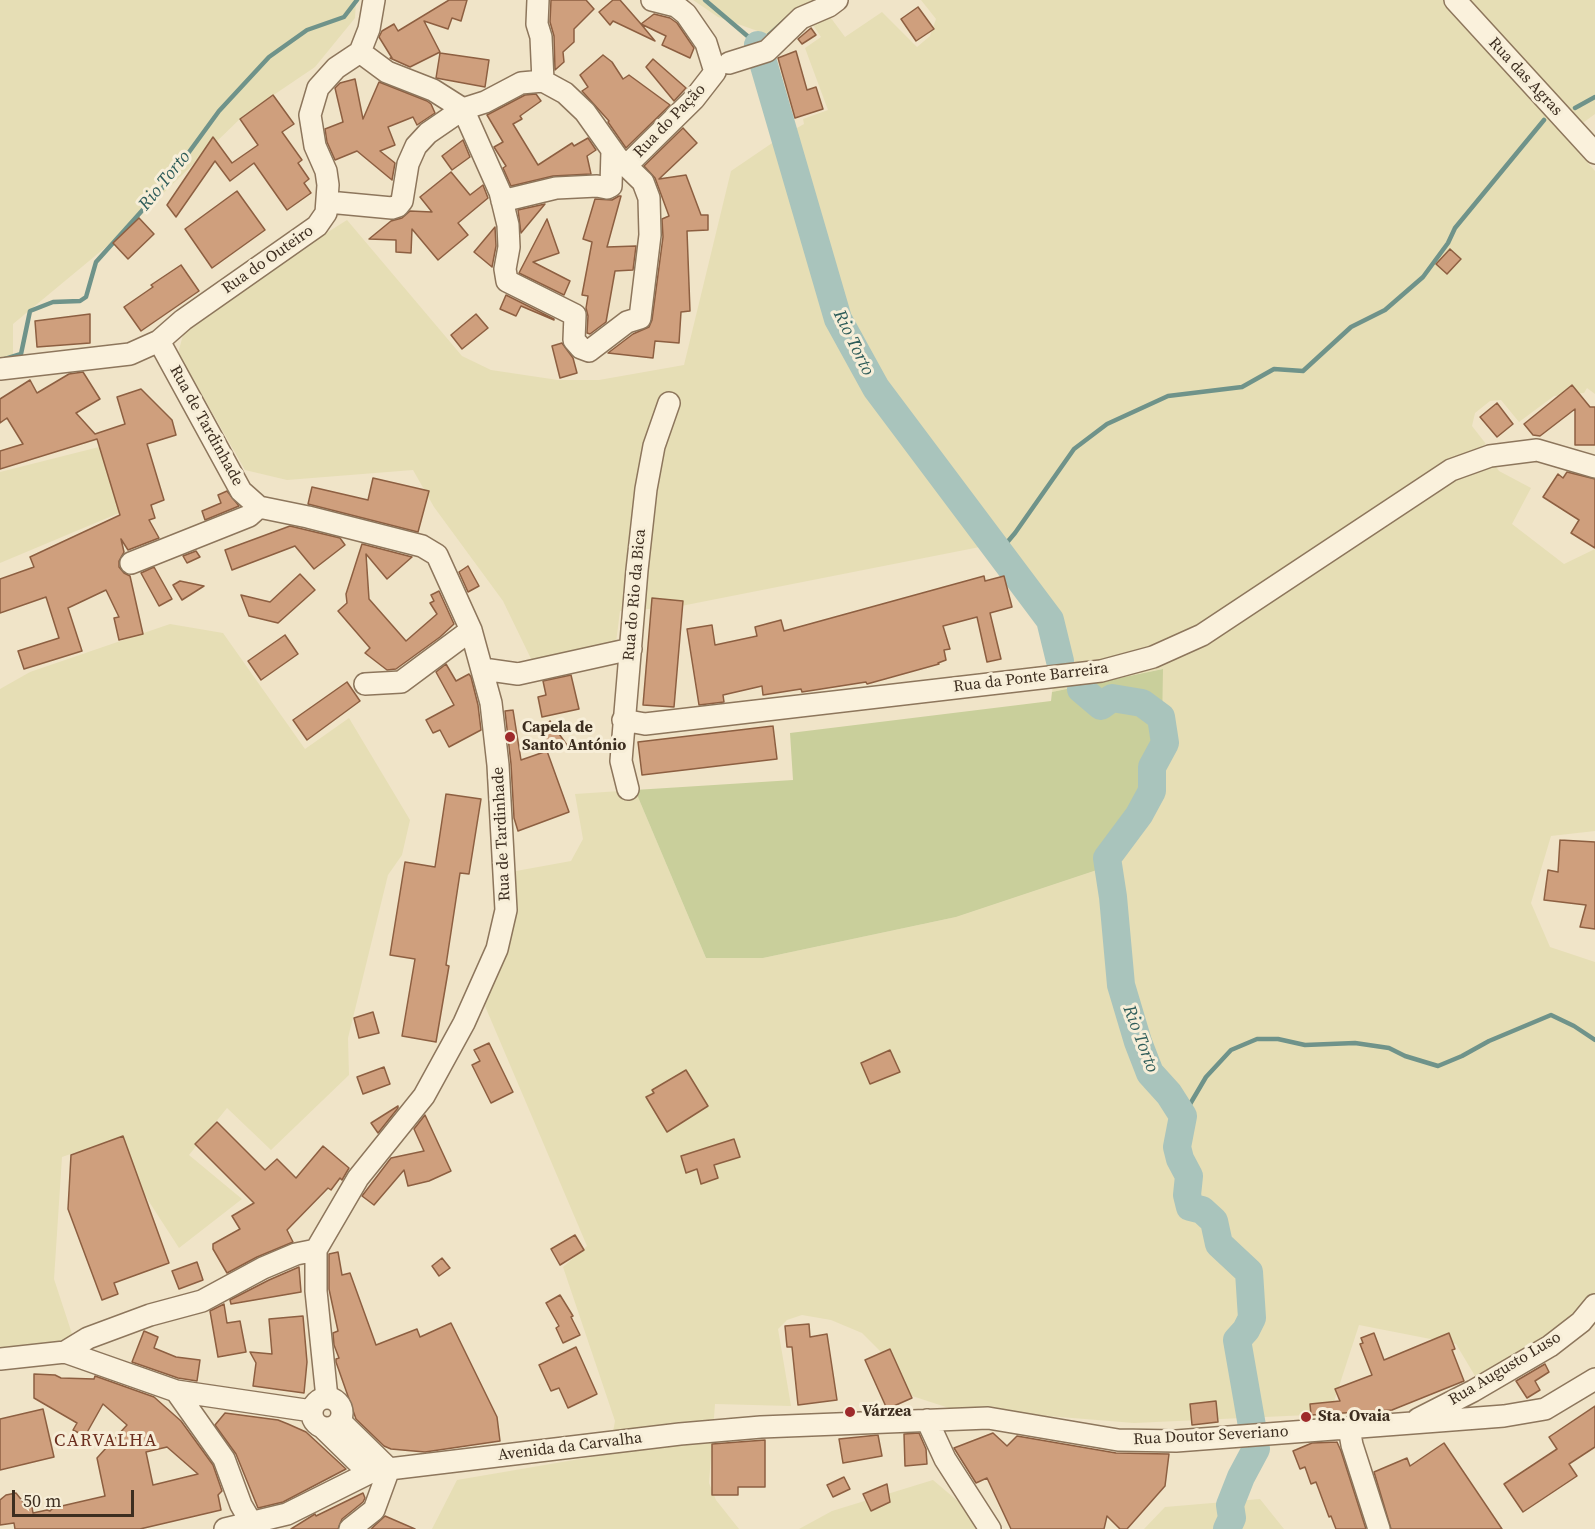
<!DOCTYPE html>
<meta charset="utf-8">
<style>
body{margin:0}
#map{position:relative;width:1595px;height:1529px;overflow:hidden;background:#f0e4c8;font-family:"Source Serif 4",serif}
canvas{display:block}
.scale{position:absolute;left:12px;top:1490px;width:122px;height:27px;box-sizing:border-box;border:3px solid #3d2e20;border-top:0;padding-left:8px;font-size:18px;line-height:21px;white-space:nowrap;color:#3d2e20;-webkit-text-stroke:4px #f7eed8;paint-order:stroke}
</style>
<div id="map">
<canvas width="1595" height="1529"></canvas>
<div class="scale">50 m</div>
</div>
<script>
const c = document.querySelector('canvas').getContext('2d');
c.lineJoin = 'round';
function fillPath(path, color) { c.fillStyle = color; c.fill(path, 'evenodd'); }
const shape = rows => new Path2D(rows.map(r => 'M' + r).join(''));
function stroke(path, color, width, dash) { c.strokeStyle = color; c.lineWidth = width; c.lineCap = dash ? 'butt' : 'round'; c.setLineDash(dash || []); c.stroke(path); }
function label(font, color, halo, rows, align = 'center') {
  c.font = font + ' "Source Serif 4",serif'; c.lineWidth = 6; c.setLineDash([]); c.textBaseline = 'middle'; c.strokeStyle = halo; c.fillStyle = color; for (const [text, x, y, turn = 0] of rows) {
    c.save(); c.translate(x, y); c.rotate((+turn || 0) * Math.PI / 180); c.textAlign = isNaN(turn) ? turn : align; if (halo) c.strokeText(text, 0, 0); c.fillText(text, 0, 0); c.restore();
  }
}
fillPath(shape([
 [0,0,356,0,355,18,315,67,244,115,118,237,13,324,13,355,0,360],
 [693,0,814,0,769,35,718,17],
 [921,0,1595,0,1595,114,1565,136,1595,171,1595,394,1587,388,1584,393,1554,396,1519,422,1501,400,1490,401,1475,413,1472,426,1486,444,1482,446,1499,471,1531,488,1512,524,1564,564,1595,549,1595,831,1551,836,1531,903,1550,947,1595,962,1595,1296,1546,1342,1481,1386,1456,1344,1359,1325,1330,1414,1134,1423,949,1408,912,1396,892,1363,862,1333,831,1320,802,1315,787,1320,778,1329,791,1406,715,1404,709,1483,716,1500,739,1529,432,1529,457,1480,609,1454,615,1421,563,1267,587,1246,485,1006,513,914,516,871,571,861,583,839,575,794,635,790,706,958,763,958,956,917,1100,869,1099,862,1127,832,1162,725,1162,669,1052,692,1061,641,1056,622,1049,608,1000,543,676,607,620,611,615,651,536,669,503,601,434,507,413,470,287,480,245,470,178,353,187,321,347,220,462,356,491,370,558,380,599,380,684,365,731,171,781,137,804,124,803,119,828,110,805,48,821,37,811,22,828,14,845,37,882,12,917,47,930,36,936,19],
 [103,446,131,508,0,563,0,472],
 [170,624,223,633,305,749,349,718,410,820,402,855,388,875,348,1038,349,1075,271,1150,227,1108,189,1155,242,1199,179,1248,146,1197,114,1139,62,1157,54,1279,74,1340,0,1351,0,689,30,672],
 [933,1480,966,1508,982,1529,799,1529,832,1511],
 [1260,1499,1284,1529,1144,1529,1165,1507]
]), '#e6deb5');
fillPath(shape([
 [1163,669,1162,725,1127,833,1099,862,1100,869,956,917,763,958,706,958,635,790,793,780,790,733,1051,701,1052,692]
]), '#c9cf9b');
stroke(shape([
 [705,0,758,45,791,15],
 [1575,108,1595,97],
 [5,359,21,354,30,311,53,302,80,301,86,297,96,262,165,185,219,111,269,57,307,30,344,17,357,0],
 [999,552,1015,533,1074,449,1107,424,1168,396,1242,387,1274,369,1303,371,1351,327,1385,310,1423,277,1448,243,1455,228,1544,120],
 [1183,1116,1206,1077,1231,1050,1257,1039,1278,1039,1305,1045,1355,1043,1389,1048,1405,1056,1438,1066,1462,1056,1489,1041,1551,1015,1574,1026,1595,1040]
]), '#6f938a', 4.5);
stroke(shape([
 [758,45,838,319,876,388,1050,620,1060,661],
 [1081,689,1101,706,1112,698,1142,703,1161,717,1165,743,1152,767,1152,791,1139,815,1107,858,1113,897,1121,985,1138,1042,1150,1073,1169,1094,1183,1116,1177,1147,1180,1159,1189,1176,1187,1195,1190,1207,1202,1210,1214,1221,1219,1244,1249,1272,1252,1318,1246,1330,1237,1340,1256,1449,1241,1477,1230,1505,1232,1518,1227,1529]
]), '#a9c4bc', 28);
const building = shape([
 [449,0,467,0,461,21,452,18,448,29,424,21,440,52,410,67,390,58,392,58,379,37,382,31,394,24,398,31,449,0],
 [551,0,586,0,594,9,574,29,574,42,563,52,564,62,555,70,554,36,550,22,551,0],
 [613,0,620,0,641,24,654,14,670,18,677,23,694,48,690,58,662,45,666,36,641,24,655,41,613,21,610,25,599,12,613,0],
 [918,7,934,29,916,41,901,19,918,7],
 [811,28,816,35,802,44,798,39,811,28],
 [796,51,807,90,816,87,823,109,795,118,778,58,796,51],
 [440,53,489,60,485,87,436,78,440,53],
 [603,55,612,62,623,79,629,75,670,105,626,148,608,122,609,121,582,91,588,87,580,75,603,55],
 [653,59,686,88,674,101,646,67,653,59],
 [355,79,363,119,379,82,427,101,431,104,435,113,417,125,413,117,388,127,395,145,380,151,395,163,392,180,357,151,335,160,327,142,325,129,343,122,335,88,340,83,355,79],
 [536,94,541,101,520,116,522,119,513,124,538,165,572,143,574,146,588,138,596,150,587,156,591,174,553,176,511,186,503,168,506,166,494,147,503,142,487,115,525,95,536,94],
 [273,95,294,124,282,132,302,160,298,163,309,179,304,183,311,193,287,210,254,163,230,181,215,161,176,217,167,205,213,137,232,163,258,145,240,119,273,95],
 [683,128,697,143,659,179,686,175,701,215,708,215,708,230,687,231,690,311,681,312,679,343,655,341,653,358,608,353,633,334,649,327,652,320,663,237,662,219,669,216,655,178,644,166,683,128],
 [463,140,470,157,452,170,442,156,463,140],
 [451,172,470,195,483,185,488,198,458,223,468,235,438,260,412,229,411,253,396,252,396,240,369,239,391,221,402,218,410,211,432,212,420,197,451,172],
 [237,191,265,230,212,268,185,229,237,191],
 [619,196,621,196,607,247,636,246,633,270,615,271,606,322,590,334,587,333,588,316,586,308,588,296,582,295,592,242,583,239,595,199,612,200,619,196],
 [545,204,521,233,518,210,545,204],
 [139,218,154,234,128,259,113,243,139,218],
 [547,219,559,253,533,262,570,281,564,295,519,273,547,219],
 [495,227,496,246,492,267,474,252,495,227],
 [1450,249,1461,259,1447,274,1436,264,1450,249],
 [181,265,199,291,141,331,124,307,153,287,151,285,181,265],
 [506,295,554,319,554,320,521,306,516,316,500,309,506,295],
 [90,314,90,343,37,347,35,321,90,314],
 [476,314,488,328,462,349,451,335,476,314],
 [562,343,573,358,577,373,560,378,552,346,562,343],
 [83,372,100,399,76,413,95,434,125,424,117,397,141,389,172,420,176,435,147,444,164,500,151,505,155,518,149,520,159,538,128,550,121,539,124,552,119,561,119,567,124,573,130,576,143,634,119,640,114,618,119,617,106,590,68,608,82,651,24,669,18,651,59,638,46,597,0,613,0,579,34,567,30,557,120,515,97,439,0,469,0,451,23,444,7,418,0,423,0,399,30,380,37,393,69,374,83,372],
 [1572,385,1590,407,1595,407,1595,445,1575,445,1575,409,1540,436,1533,435,1524,424,1572,385],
 [1497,403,1513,424,1497,437,1480,417,1497,403],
 [1567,472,1595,479,1595,548,1571,533,1579,520,1543,497,1558,474,1563,478,1567,472],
 [373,478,429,491,418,532,308,504,312,487,368,500,373,478],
 [227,491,239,506,205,520,202,511,221,503,218,495,227,491],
 [290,526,340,538,345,545,314,569,295,546,232,570,225,550,290,526],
 [362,544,412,557,387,579,366,554,369,599,406,641,437,614,430,603,434,601,431,595,439,591,454,624,440,637,396,669,387,670,365,653,370,648,338,611,347,603,346,594,362,544],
 [196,551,200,557,187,563,183,556,196,551],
 [468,566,479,586,468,592,459,572,468,566],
 [154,567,172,599,159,606,141,573,154,567],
 [300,574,315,590,278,623,249,616,241,595,270,602,300,574],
 [984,576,985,581,1004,576,1012,607,990,613,1001,659,987,662,977,617,943,626,950,649,944,650,946,660,938,663,939,664,867,684,866,682,802,692,801,689,763,695,762,686,723,695,724,702,699,705,687,629,712,625,715,645,757,636,755,627,781,620,784,631,984,576],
 [180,581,204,586,182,600,173,585,180,581],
 [652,598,683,601,674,707,643,705,652,598],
 [285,635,298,654,261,680,248,661,285,635],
 [446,664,456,681,469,674,471,677,478,705,481,730,449,747,440,730,433,733,426,720,454,705,436,672,446,664],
 [571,675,579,709,542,717,538,697,546,695,543,681,571,675],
 [347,682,360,701,307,740,293,720,347,682],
 [513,710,521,760,547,751,569,812,518,831,514,818,511,764,505,711,513,710],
 [550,721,569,748,550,745,538,729,550,721],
 [773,726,777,759,642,775,638,742,773,726],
 [446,794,481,799,469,874,460,873,446,965,449,966,436,1042,402,1036,415,959,390,955,405,862,435,867,446,794],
 [1560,840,1595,842,1595,929,1580,927,1586,905,1544,900,1548,870,1558,872,1560,840],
 [373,1012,379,1033,359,1038,354,1018,373,1012],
 [489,1043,513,1092,491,1103,472,1065,480,1061,474,1050,489,1043],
 [890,1050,900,1072,870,1084,861,1063,890,1050],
 [384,1067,390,1084,363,1094,357,1077,384,1067],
 [686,1070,708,1106,667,1132,646,1097,654,1093,652,1090,686,1070],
 [398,1106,398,1108,378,1133,371,1123,398,1106],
 [425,1115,451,1171,429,1181,408,1186,404,1170,374,1205,362,1196,391,1158,424,1151,414,1129,425,1115],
 [217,1122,265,1170,277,1159,296,1178,323,1146,349,1168,342,1180,340,1178,331,1190,328,1188,287,1230,293,1242,257,1257,227,1273,213,1249,213,1244,240,1229,232,1216,254,1203,195,1144,217,1122],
 [123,1136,169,1263,114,1283,118,1294,102,1300,68,1209,71,1155,123,1136],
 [734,1139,740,1157,714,1165,718,1178,701,1184,697,1169,686,1173,681,1156,734,1139],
 [575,1235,584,1250,560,1265,551,1249,575,1235],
 [338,1252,342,1275,350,1273,376,1345,417,1329,420,1337,451,1323,497,1417,500,1441,425,1452,391,1449,384,1446,356,1419,336,1362,336,1359,339,1358,334,1345,333,1333,338,1331,329,1289,329,1254,338,1252],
 [442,1258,450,1268,439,1276,432,1266,442,1258],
 [197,1262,203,1280,179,1289,172,1271,197,1262],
 [299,1267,301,1292,231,1304,230,1300,269,1280,299,1267],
 [560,1295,573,1316,571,1317,580,1335,563,1343,556,1328,559,1326,546,1303,560,1295],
 [224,1304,227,1323,240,1321,246,1352,218,1357,210,1311,224,1304],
 [303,1316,307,1362,304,1393,253,1386,256,1363,250,1352,272,1354,269,1319,303,1316],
 [809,1324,810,1337,827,1334,837,1400,798,1405,792,1347,787,1347,785,1326,809,1324],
 [144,1331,158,1337,154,1348,176,1357,200,1360,197,1381,178,1378,132,1362,144,1331],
 [1374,1333,1384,1360,1449,1333,1455,1349,1452,1350,1464,1381,1392,1410,1311,1415,1310,1404,1340,1401,1335,1389,1372,1375,1360,1344,1363,1343,1361,1338,1374,1333],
 [576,1347,597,1394,568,1408,559,1388,551,1391,539,1365,576,1347],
 [890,1349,912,1398,887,1409,865,1360,890,1349],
 [1545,1364,1549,1372,1535,1381,1540,1390,1527,1398,1516,1381,1545,1364],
 [34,1374,55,1375,61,1378,94,1379,95,1376,154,1397,181,1421,213,1465,222,1491,218,1495,221,1510,140,1529,15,1529,14,1523,0,1525,0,1500,6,1495,16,1493,24,1503,31,1501,33,1513,47,1510,50,1511,53,1508,105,1496,97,1458,127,1425,103,1404,85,1436,73,1430,77,1423,34,1398,34,1374],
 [167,1447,198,1474,153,1485,146,1452,167,1447],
 [1216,1401,1218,1422,1192,1425,1190,1404,1216,1401],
 [1595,1406,1595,1447,1569,1464,1577,1476,1523,1512,1504,1484,1557,1449,1549,1437,1595,1406],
 [43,1409,54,1457,0,1470,0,1419,43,1409],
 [225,1413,278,1420,288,1424,306,1432,346,1469,283,1502,258,1508,236,1454,215,1425,225,1413],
 [919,1433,926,1449,927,1464,905,1466,904,1434,919,1433],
 [993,1433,1007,1446,1017,1436,1116,1453,1169,1454,1165,1486,1127,1529,1120,1529,1107,1516,1104,1529,1011,1529,987,1478,976,1483,954,1448,993,1433],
 [878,1435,882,1456,843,1463,839,1439,878,1435],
 [765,1440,765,1487,738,1487,738,1495,712,1495,712,1444,765,1440],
 [1337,1442,1341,1451,1366,1529,1336,1529,1331,1516,1329,1517,1316,1482,1311,1484,1305,1467,1300,1469,1293,1451,1312,1443,1337,1442],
 [1444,1443,1502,1529,1391,1529,1374,1472,1407,1458,1410,1466,1444,1443],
 [844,1477,850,1489,833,1497,827,1485,844,1477],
 [887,1484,890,1502,871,1511,863,1494,887,1484],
 [363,1493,365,1498,363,1502,342,1519,338,1529,291,1529,315,1514,316,1516,363,1493],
 [385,1516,415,1529,371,1529,385,1516]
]);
fillPath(building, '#cf9f7d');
stroke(building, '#8d5f41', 1.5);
const minor = shape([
 [538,0,537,24,541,37,543,81],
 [1455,0,1595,153],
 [729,63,767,51,801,18,829,6,837,0],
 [626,166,694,99,715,72,706,43,686,14,676,6,652,0],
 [502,201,556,188,597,186,607,188,611,186,612,150],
 [328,202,392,208,398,206,402,201,408,164,416,146,428,133,463,109,500,192,508,225,509,247,505,269,507,281,575,315,574,340,581,348,589,351,627,322,640,318,650,235,649,198,643,182,617,157,585,112,565,93,543,81,521,83,485,102,463,109,433,90,387,72,360,52],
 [159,341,241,491,259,507,308,517,422,546,437,555,471,630,491,703,498,765,506,910,497,949,464,1023,424,1096,358,1178,316,1250,316,1291,327,1398],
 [0,369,130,354,159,341,183,320,317,226,326,213,328,185,326,171,315,146,310,115,318,88,336,68,360,52,369,29,374,0],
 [131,563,249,516,259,507],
 [483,669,518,674,631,649],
 [365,684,401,682,471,630],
 [623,720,645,724,1101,671,1153,657,1202,635,1451,470,1490,456,1537,450,1595,467],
 [628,789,621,761,637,570,646,489,654,446,669,403],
 [65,1352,88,1338,150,1315,202,1301,263,1268,296,1254,316,1250],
 [0,1359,65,1352,176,1391,312,1411],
 [176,1391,224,1459,241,1505,255,1529],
 '312 1413a15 15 0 1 1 30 0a15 15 0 1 1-30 0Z',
 [1418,1419,1473,1391,1550,1346,1581,1322,1595,1305],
 [927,1420,945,1459,990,1529],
 [340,1421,389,1469,374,1510,350,1529],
 [322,1427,369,1473],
 [1349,1428,1352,1445,1379,1529],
 [225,1529,287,1514,369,1473,389,1469,680,1434,761,1427,988,1418,1118,1440,1176,1441,1504,1416,1545,1409,1595,1379]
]);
stroke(minor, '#8d765c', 24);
stroke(minor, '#faf1dc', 21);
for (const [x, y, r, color] of [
 [510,737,6,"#9e2a2b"],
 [850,1412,6,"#9e2a2b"],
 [1306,1417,6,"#9e2a2b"]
]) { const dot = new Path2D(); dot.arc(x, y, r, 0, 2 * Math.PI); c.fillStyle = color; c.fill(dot); stroke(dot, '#f7eed8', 2); }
label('16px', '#3d2e20', '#f7eed8', [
 ["Rua das Agras",1525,77,47],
 ["Rua do Pação",670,121,-46],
 ["Rua do Outeiro",268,260,-35],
 ["Rua de Tardinhade",206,426,61],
 ["Rua do Rio da Bica",635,595,-85],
 ["Rua da Ponte Barreira",1031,678,-7],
 ["Rua de Tardinhade",502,834,-93],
 ["Rua Augusto Luso",1505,1369,-31],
 ["Rua Doutor Severiano",1211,1436,-3],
 ["Avenida da Carvalha",570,1447,-7]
]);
label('bold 16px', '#3d2e20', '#f7eed8', [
 ["Capela de",522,728],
 ["Santo António",522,746],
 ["Várzea",862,1412],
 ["Sta. Ovaia",1318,1417]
], 'left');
label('italic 18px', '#2f5d5a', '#f7eed8', [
 ["Rio Torto",165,181,-51],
 ["Rio Torto",853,343,64],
 ["Rio Torto",1140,1039,69]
]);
c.letterSpacing = '1.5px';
label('18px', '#6b2e1e', '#f7eed8', [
 ["CARVALHA",106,1441]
]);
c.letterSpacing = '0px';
</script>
